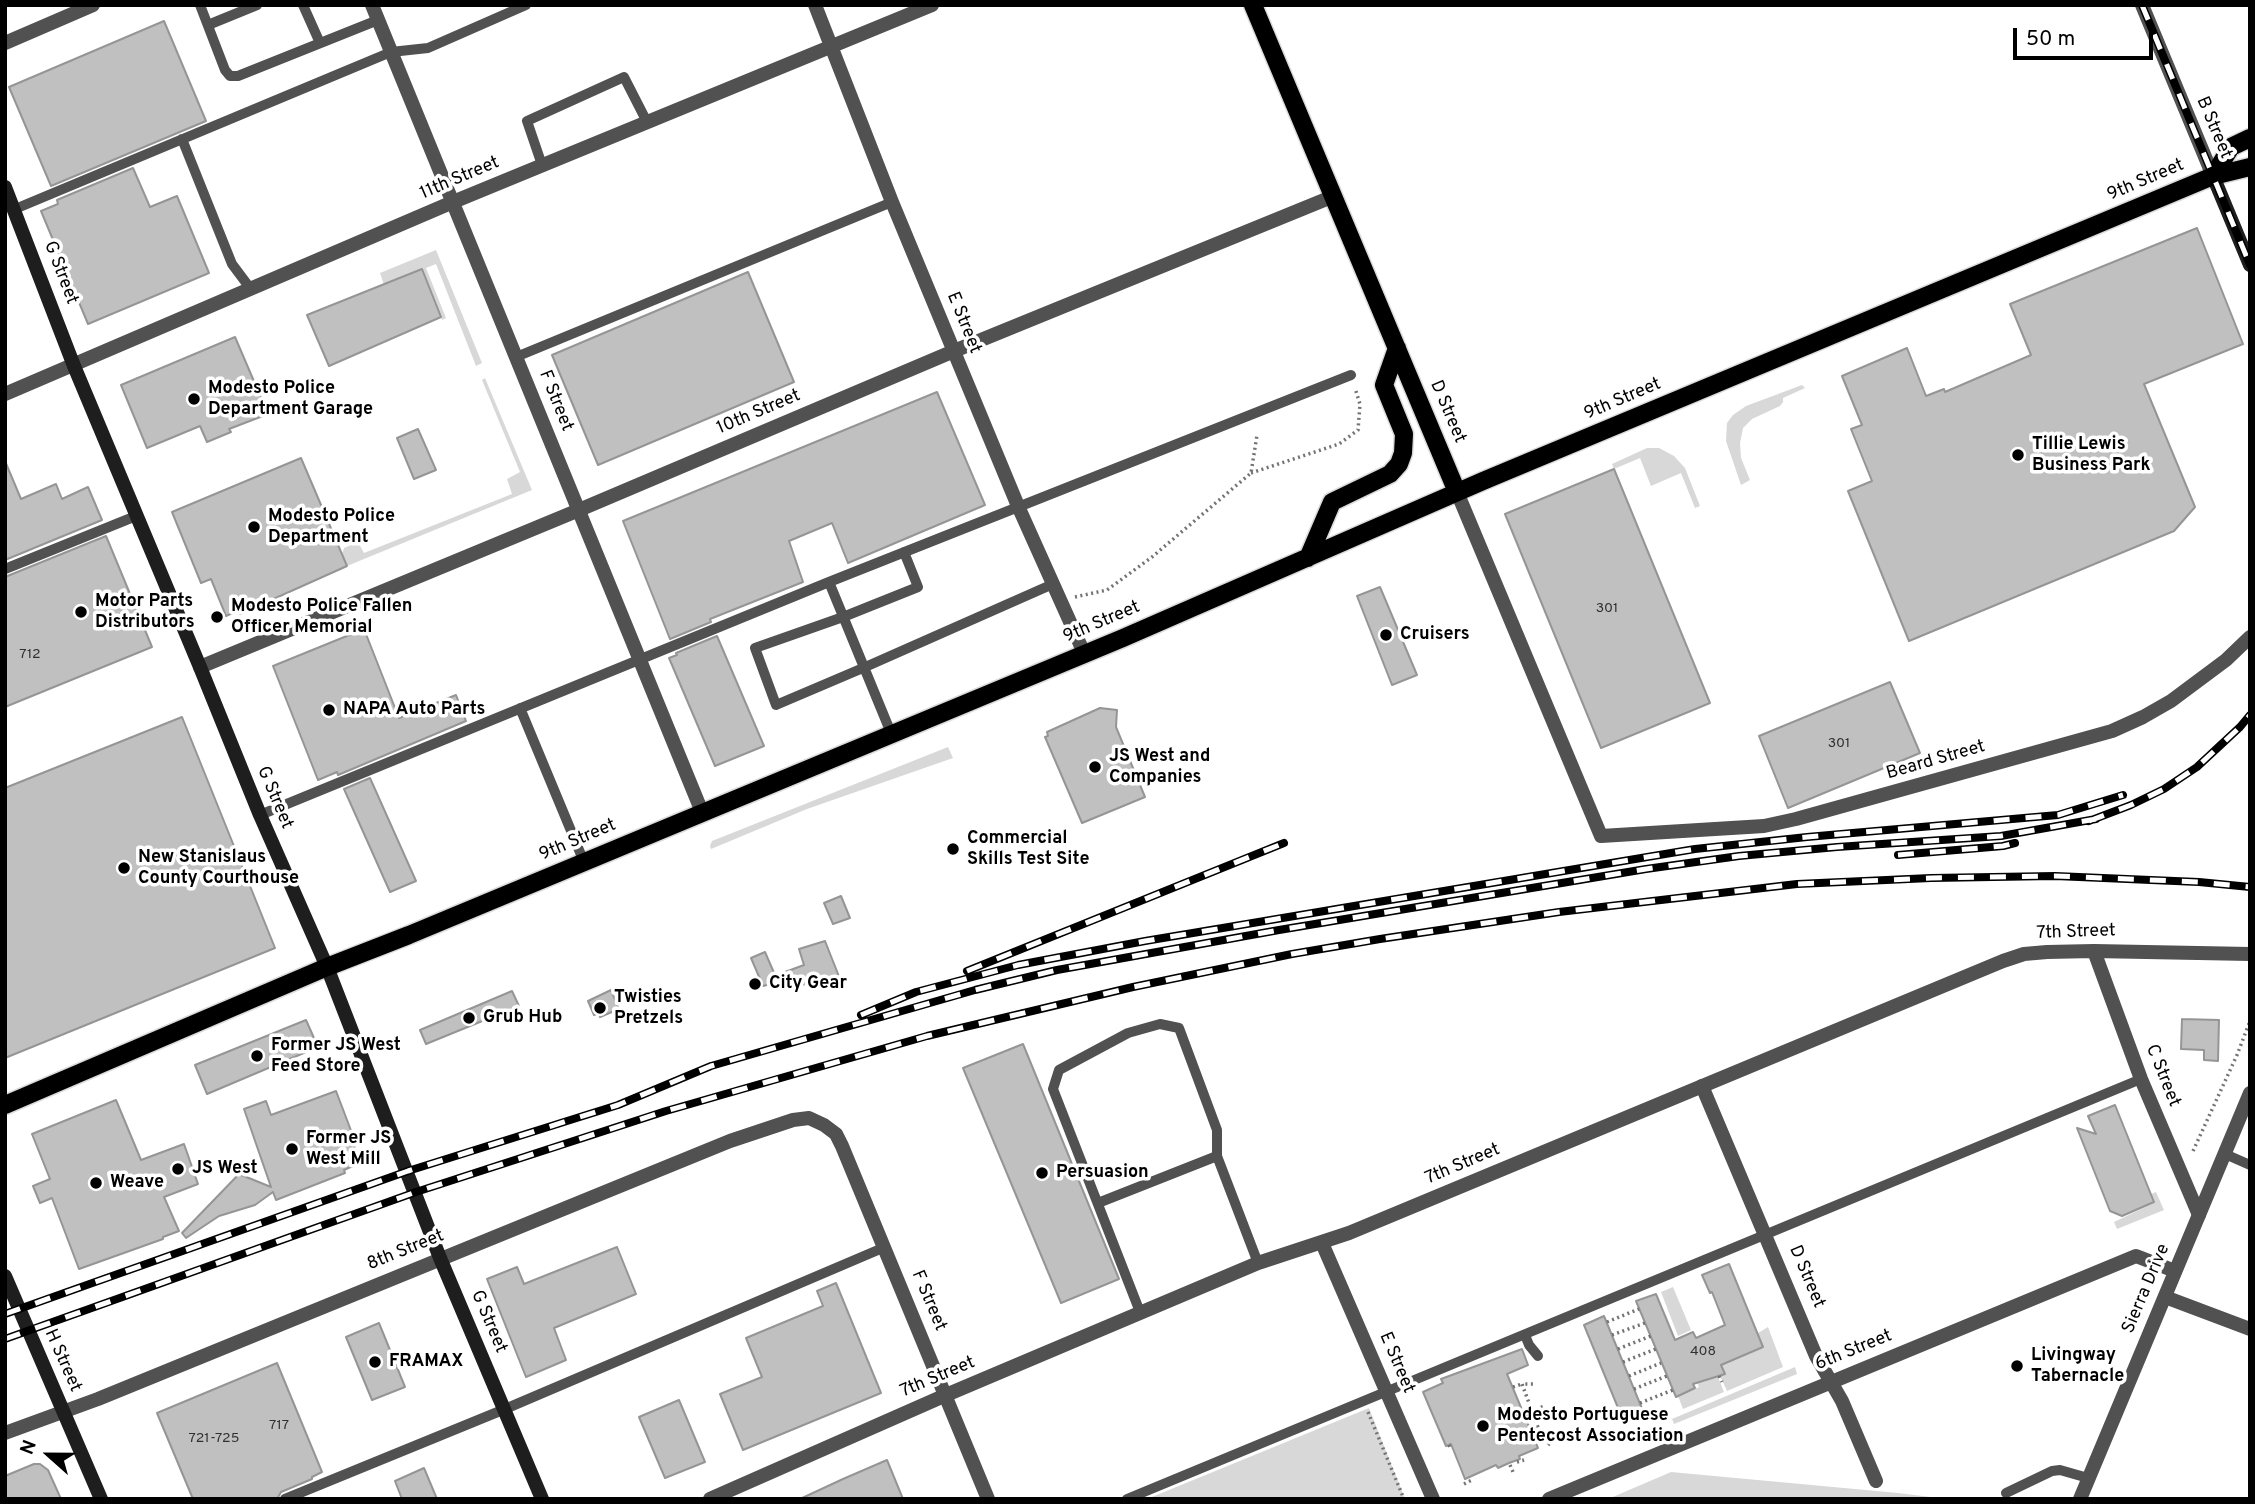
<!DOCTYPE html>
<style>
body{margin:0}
#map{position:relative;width:2255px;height:1504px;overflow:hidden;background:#fff;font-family:Overpass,sans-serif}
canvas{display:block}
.frame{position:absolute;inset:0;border:7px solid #000;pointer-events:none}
.north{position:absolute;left:14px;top:1420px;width:70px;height:70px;-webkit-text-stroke:5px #fff;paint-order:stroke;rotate:291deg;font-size:19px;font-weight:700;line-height:28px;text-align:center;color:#000}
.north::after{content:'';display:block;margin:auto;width:24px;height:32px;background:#000;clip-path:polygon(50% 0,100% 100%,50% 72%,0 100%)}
.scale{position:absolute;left:2013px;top:28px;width:140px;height:32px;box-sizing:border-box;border:4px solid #000;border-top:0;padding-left:9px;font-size:21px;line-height:24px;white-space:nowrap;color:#000;-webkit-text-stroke:5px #fff;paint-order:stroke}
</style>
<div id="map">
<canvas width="2255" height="1504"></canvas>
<div class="frame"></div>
<div class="north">N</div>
<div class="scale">50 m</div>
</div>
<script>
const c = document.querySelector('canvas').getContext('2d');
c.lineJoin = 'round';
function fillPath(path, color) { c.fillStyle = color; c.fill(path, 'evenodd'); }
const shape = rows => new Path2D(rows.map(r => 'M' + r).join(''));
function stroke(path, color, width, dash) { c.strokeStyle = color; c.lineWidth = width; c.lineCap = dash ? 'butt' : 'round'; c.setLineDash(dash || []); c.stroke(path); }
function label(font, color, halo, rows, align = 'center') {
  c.font = font + ' Overpass,sans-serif'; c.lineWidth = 7; c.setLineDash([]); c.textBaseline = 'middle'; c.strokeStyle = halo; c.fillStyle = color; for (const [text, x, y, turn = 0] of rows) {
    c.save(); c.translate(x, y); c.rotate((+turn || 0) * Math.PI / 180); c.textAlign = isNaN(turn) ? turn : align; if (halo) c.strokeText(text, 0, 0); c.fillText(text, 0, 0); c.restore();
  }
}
fillPath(shape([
 [436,250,482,363,476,366,436,264,426,268,446,318,442,320,422,269,384,285,380,273],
 [485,378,532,490,347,566,342,554,344,548,358,542,364,553,512,494,507,479,520,472,482,380],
 [1802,385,1805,388,1783,398,1783,402,1780,406,1752,419,1743,428,1740,443,1741,458,1750,480,1741,485,1726,441,1727,423,1733,415,1746,406],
 [1647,448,1659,448,1674,456,1685,468,1700,506,1695,508,1681,473,1651,486,1640,458,1614,469,1612,464],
 [948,747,953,758,807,809,711,849,710,846,712,841],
 [2156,1192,2164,1210,2117,1229,2114,1222,2154,1203,2151,1194],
 [1673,1287,1691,1330,1678,1336,1661,1292],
 [1768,1327,1783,1367,1727,1391,1720,1376,1724,1374,1721,1365,1763,1347,1758,1333],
 [1795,1367,1797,1374,1674,1424,1672,1419],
 [1716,1372,1724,1392,1683,1409,1678,1396,1699,1387,1696,1380],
 [1369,1408,1405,1499,1147,1499],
 [1671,1472,1898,1493,1947,1499,1608,1499]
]), '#d8d8d8');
const building = shape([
 [164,21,206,121,51,186,9,87,164,21],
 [133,168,150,207,177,196,209,273,88,324,41,211,58,204,57,200,133,168],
 [2197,228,2243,344,2144,384,2195,507,2174,531,1909,641,1848,491,1872,481,1851,429,1862,425,1842,376,1907,348,1926,396,1944,389,1945,392,2031,355,2010,304,2197,228],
 [422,269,441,317,329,366,307,315,422,269],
 [748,272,794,382,598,465,552,355,748,272],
 [235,337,268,414,229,429,231,432,207,442,200,426,147,448,121,385,235,337],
 [937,392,985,505,848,563,832,523,789,541,803,582,710,619,711,622,670,639,623,521,937,392],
 [418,429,436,470,414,479,397,438,418,429],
 [301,458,347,566,240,614,239,610,226,616,211,579,201,583,172,512,301,458],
 [5,461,21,499,56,484,62,499,88,487,102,520,5,560,5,461],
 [1614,469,1710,703,1601,748,1505,514,1614,469],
 [106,536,152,647,5,707,5,577,106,536],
 [1380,587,1417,675,1392,685,1357,596,1380,587],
 [364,629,399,718,456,695,466,721,338,775,337,772,318,780,273,666,364,629],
 [717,636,764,746,715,766,669,658,677,655,676,653,717,636],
 [1890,682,1920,753,1788,808,1759,736,1890,682],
 [1100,708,1117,710,1116,727,1145,797,1082,823,1045,737,1048,736,1047,732,1100,708],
 [182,717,275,948,5,1058,5,788,182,717],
 [370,778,416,881,390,892,344,789,370,778],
 [841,896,850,918,833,924,824,903,841,896],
 [825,941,840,979,815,987,813,981,791,989,785,972,804,965,799,949,825,941],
 [765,952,778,982,763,986,751,958,765,952],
 [611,990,619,1009,600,1017,599,1013,594,1015,588,1001,611,990],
 [512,991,519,1006,426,1044,420,1030,512,991],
 [2182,1019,2219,1020,2218,1061,2204,1060,2204,1050,2181,1049,2182,1019],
 [306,1020,318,1047,207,1094,195,1065,306,1020],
 [1023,1044,1119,1279,1061,1303,963,1068,1023,1044],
 [336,1091,355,1141,354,1153,362,1162,344,1170,345,1173,276,1200,273,1192,255,1205,219,1216,186,1238,182,1233,239,1174,271,1187,244,1109,266,1101,271,1115,336,1091],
 [116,1100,141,1160,184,1144,198,1184,164,1197,179,1231,163,1237,163,1239,79,1269,52,1198,40,1203,33,1186,50,1179,32,1134,116,1100],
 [2115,1105,2154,1202,2122,1216,2110,1211,2077,1128,2096,1134,2088,1116,2115,1105],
 [617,1247,636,1294,554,1328,566,1360,526,1377,487,1279,517,1267,524,1284,617,1247],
 [1729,1264,1763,1347,1721,1365,1725,1374,1693,1384,1695,1388,1676,1397,1636,1301,1656,1294,1675,1340,1693,1332,1696,1338,1725,1325,1712,1292,1710,1293,1702,1275,1729,1264],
 [836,1283,881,1393,743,1450,720,1394,762,1377,746,1338,823,1306,817,1291,836,1283],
 [1604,1316,1643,1411,1623,1420,1584,1325,1604,1316],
 [379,1323,405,1387,372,1400,346,1337,379,1323],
 [1522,1349,1528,1365,1507,1374,1538,1448,1519,1456,1520,1459,1509,1463,1498,1468,1496,1465,1465,1479,1451,1444,1446,1446,1423,1392,1443,1383,1441,1379,1522,1349],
 [277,1363,322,1472,312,1477,312,1479,281,1492,277,1499,193,1499,157,1413,277,1363],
 [679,1400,705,1462,665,1478,639,1417,679,1400],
 [887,1460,903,1499,800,1499,843,1479,887,1460],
 [34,1464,40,1464,48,1470,61,1499,5,1499,5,1476,34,1464],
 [424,1468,437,1499,402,1499,395,1481,424,1468]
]);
fillPath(building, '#c0c0c0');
stroke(building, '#959595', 2);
const primary = shape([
 [1253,5,1457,492],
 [2213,176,2231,147,2250,138],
 [1308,558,1332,502,1390,474,1399,464,1403,453,1404,434,1384,385,1397,348],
 [5,1105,327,967,409,935,1123,638,1483,481,2213,176,2250,167]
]);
stroke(primary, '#dbdbdb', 21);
stroke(shape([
 [1251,473,1339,444,1358,430,1360,404,1355,388],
 [1075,597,1107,590,1152,557,1251,473,1257,435],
 [2193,1151,2237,1055,2250,1021],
 [1607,1322,1639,1309],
 [1612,1335,1645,1323],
 [1618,1349,1651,1336],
 [1623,1362,1656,1349],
 [1629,1376,1661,1363],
 [1719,1376,1722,1382],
 [1513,1387,1522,1384],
 [1634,1389,1667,1376],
 [1640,1403,1673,1390],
 [1368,1412,1404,1499],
 [1531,1412,1544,1406],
 [1524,1415,1527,1413,1539,1443,1543,1441,1522,1384,1535,1384],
 [1449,1445,1451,1450],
 [1548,1445,1564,1432,1580,1434],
 [1517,1462,1524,1460],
 [1510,1465,1513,1472],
 [1464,1484,1472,1480]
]), '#737373', 3.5, [2, 3.5]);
stroke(shape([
 [200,5,225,70,230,76,238,76,378,20],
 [303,5,320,43],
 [208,25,257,5],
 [182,139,232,264,250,288],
 [542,165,527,121,624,77,647,122],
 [15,209,391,52,428,48,526,5],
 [516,357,892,202],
 [904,552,918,587,843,617,755,648,776,705,863,668,1053,584],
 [5,569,136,516],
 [829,582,891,733],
 [520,708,584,862],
 [260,815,829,582,1351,375],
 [2225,1154,2250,1165],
 [1098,1203,1217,1156],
 [1140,1312,1053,1089,1059,1070,1128,1033,1160,1024,1179,1028,1217,1130,1217,1156,1258,1263],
 [1525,1335,1529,1345,1538,1356],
 [2006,1493,2052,1471,2060,1470,2088,1478],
 [285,1499,505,1409,885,1247],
 [1127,1499,2141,1079]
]), '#515151', 10);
stroke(shape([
 [372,5,702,812],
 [815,5,892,202,1018,506,1084,653],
 [2142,5,2213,176],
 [5,43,93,5],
 [5,394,453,202,932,5],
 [1457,492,1601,836,1764,826,1796,819,2112,731,2143,717,2171,701,2226,660,2250,637],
 [200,667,579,510,954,351,1334,196],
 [2094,951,2141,1079,2199,1215],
 [1702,1086,1816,1356,1842,1401,1876,1481],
 [1322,1243,1433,1499],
 [2165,1297,2250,1329],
 [5,1433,98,1399,730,1141,793,1120,809,1118,824,1125,836,1134,842,1146,988,1499]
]), '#515151', 14);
stroke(shape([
 [710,1499,946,1395,1258,1263,1349,1233,2003,961,2024,954,2047,952,2094,951,2250,954],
 [1549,1499,2136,1256,2175,1271],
 [2080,1499,2250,1093]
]), '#515151', 14);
stroke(shape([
 [2213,176,2250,265],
 [5,187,74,366,200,667,260,815,327,967,440,1258,542,1499],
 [5,1276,101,1499]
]), '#1e1e1e', 14);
stroke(primary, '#000', 18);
const rail = shape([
 [2142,5,2250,265],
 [2089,821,2131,805,2164,789,2197,767,2240,727,2250,715],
 [1898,855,2003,846,2015,843],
 [967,971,1284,843],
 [861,1015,916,992,1018,965,1145,941,1695,849,1807,837,2058,815,2123,795],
 [5,1314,408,1171,618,1105,711,1066,975,990,1057,970,1279,930,1646,869,1739,856,1837,847,2001,836,2096,819],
 [5,1339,416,1192,666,1111,927,1036,1133,987,1292,954,1380,939,1559,912,1797,884,1931,878,2055,876,2199,882,2250,887]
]);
stroke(rail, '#000', 8);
stroke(rail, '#fff', 5, [16]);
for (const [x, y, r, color] of [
 [194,399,7,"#000"],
 [2018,455,7,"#000"],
 [254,527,7,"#000"],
 [81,612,7,"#000"],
 [217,617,7,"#000"],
 [1386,635,7,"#000"],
 [329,710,7,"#000"],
 [1095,767,7,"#000"],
 [953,849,7,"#000"],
 [124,868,7,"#000"],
 [755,984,7,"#000"],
 [600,1008,7,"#000"],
 [469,1018,7,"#000"],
 [257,1056,7,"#000"],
 [292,1149,7,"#000"],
 [178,1169,7,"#000"],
 [1042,1173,7,"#000"],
 [96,1183,7,"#000"],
 [375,1362,7,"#000"],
 [2017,1366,7,"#000"],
 [1483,1426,7,"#000"]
]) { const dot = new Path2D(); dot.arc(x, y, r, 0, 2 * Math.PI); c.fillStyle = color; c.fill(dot); stroke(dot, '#fff', 2.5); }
label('14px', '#303030', null, [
 ["301",1607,609],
 ["712",30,655],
 ["301",1839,744],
 ["408",1703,1352],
 ["717",279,1426],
 ["721-725",214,1439]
]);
label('18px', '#000', '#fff', [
 ["B Street",2213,128,67],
 ["11th Street",460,179,-23],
 ["9th Street",2146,181,-23],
 ["G Street",60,273,69],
 ["E Street",963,323,68],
 ["9th Street",1623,400,-23],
 ["F Street",555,401,68],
 ["D Street",1447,412,67],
 ["10th Street",759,413,-23],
 ["9th Street",1102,623,-23],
 ["Beard Street",1936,761,-16],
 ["G Street",274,798,67],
 ["9th Street",578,841,-23],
 ["7th Street",2076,933,-2],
 ["C Street",2162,1076,68],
 ["7th Street",1463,1165,-23],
 ["8th Street",406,1251,-22],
 ["D Street",1806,1277,67],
 ["Sierra Drive",2147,1289,-67],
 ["F Street",928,1301,67],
 ["G Street",488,1322,67],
 ["6th Street",1854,1351,-22],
 ["H Street",62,1361,66],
 ["E Street",1396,1363,67],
 ["7th Street",938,1378,-23]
]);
label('bold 18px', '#000', '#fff', [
 ["Modesto Police",208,389],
 ["Department Garage",208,410],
 ["Tillie Lewis",2032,445],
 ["Business Park",2032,466],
 ["Modesto Police",268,517],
 ["Department",268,538],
 ["Motor Parts",95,602],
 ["Distributors",95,623],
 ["Modesto Police Fallen",231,607],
 ["Officer Memorial",231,628],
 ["Cruisers",1400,635],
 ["NAPA Auto Parts",343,710],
 ["JS West and",1109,757],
 ["Companies",1109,778],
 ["Commercial",967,839],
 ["Skills Test Site",967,860],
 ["New Stanislaus",138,858],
 ["County Courthouse",138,879],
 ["City Gear",769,984],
 ["Twisties",614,998],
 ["Pretzels",614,1019],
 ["Grub Hub",483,1018],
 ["Former JS West",271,1046],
 ["Feed Store",271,1067],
 ["Former JS",306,1139],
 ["West Mill",306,1160],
 ["JS West",192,1169],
 ["Persuasion",1056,1173],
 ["Weave",110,1183],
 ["Livingway",2031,1356],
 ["Tabernacle",2031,1377],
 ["FRAMAX",389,1362],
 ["Modesto Portuguese",1497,1416],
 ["Pentecost Association",1497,1437]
], 'left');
</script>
